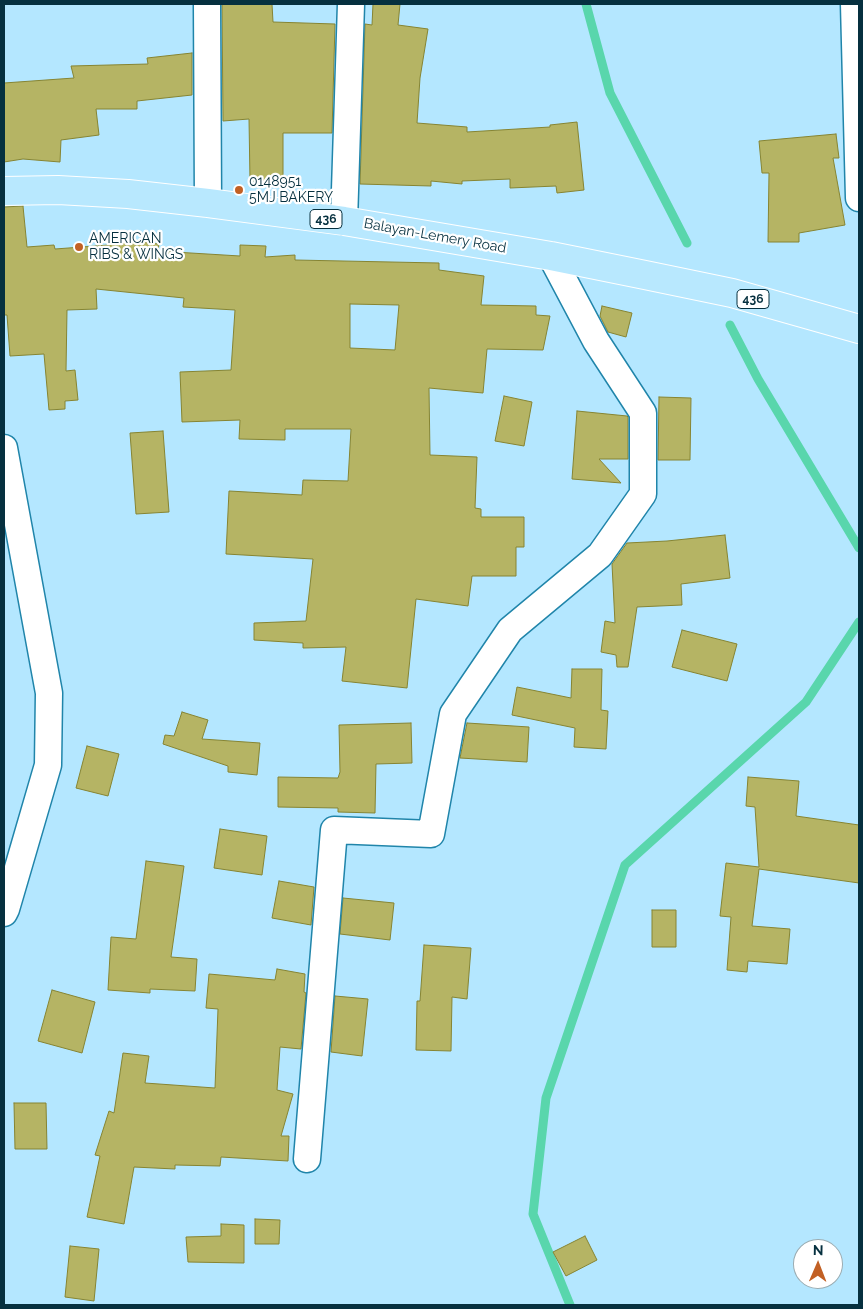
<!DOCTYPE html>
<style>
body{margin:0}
#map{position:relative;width:863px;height:1309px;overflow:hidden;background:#b4e7ff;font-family:Raleway,sans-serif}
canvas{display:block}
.frame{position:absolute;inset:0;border:5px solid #06303f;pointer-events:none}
.north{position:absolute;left:793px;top:1239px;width:50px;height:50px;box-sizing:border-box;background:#fff;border:1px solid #9bacb2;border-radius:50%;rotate:1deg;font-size:14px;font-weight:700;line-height:20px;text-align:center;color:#06303f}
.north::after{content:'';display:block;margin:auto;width:18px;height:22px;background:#c26024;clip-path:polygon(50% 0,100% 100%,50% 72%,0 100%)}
</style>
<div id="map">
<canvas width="863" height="1309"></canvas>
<div class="frame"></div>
<div class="north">N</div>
</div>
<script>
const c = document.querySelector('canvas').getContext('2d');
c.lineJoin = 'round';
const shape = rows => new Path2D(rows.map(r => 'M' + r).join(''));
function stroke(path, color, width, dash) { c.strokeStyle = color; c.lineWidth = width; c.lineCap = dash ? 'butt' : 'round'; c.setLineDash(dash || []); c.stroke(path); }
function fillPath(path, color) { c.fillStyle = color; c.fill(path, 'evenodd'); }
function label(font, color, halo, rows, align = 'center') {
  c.font = font + ' Raleway,sans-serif'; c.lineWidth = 4.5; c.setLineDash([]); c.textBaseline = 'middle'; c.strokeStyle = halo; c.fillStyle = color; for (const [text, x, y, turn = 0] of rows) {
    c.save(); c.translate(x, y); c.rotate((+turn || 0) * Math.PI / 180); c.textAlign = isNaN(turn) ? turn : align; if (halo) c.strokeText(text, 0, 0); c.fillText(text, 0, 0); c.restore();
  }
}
stroke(shape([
 [586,4,610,93,687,243],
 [730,325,758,379,859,548],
 [570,1305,533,1214,546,1098,625,865,806,702,859,622]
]), '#59d6ac', 9);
const building = shape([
 [222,4,272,4,273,22,335,24,332,133,283,133,283,181,250,181,249,119,223,121,222,4],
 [373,4,400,4,398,25,428,29,420,78,417,123,467,127,467,132,550,127,550,125,577,122,584,190,557,193,556,186,510,188,510,179,462,181,462,184,431,181,431,186,360,184,365,24,372,25,373,4],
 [192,53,192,95,137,101,137,109,96,109,99,135,61,140,60,162,23,159,4,162,4,83,74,78,71,66,148,64,147,58,192,53],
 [836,134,839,158,833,158,845,225,799,233,799,242,768,242,769,173,762,173,759,141,836,134],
 [23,206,27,247,54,245,55,249,122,244,123,240,159,244,158,251,240,256,240,245,266,246,265,257,295,255,295,260,439,263,439,270,484,276,481,305,536,306,536,315,550,316,543,350,487,349,483,393,429,388,430,455,477,457,475,508,481,509,481,517,524,517,524,547,516,547,516,576,472,576,468,606,416,599,407,688,342,681,346,647,303,648,303,643,254,640,254,623,306,621,313,559,226,554,229,491,302,495,303,480,348,481,351,429,285,429,285,440,239,439,240,420,182,422,180,372,231,370,235,310,183,307,184,298,96,289,97,309,67,310,66,371,75,370,78,400,65,401,65,409,49,410,44,354,10,356,7,315,4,315,4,207,23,206],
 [350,304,399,305,395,350,350,348,350,304],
 [602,306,632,313,626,337,608,332,600,316,602,306],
 [504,396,532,402,524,446,495,441,504,396],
 [659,397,691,398,690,460,658,460,659,397],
 [577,411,627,416,628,417,628,459,599,459,621,483,572,479,577,411],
 [163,431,169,512,136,514,130,433,163,431],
 [725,535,730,578,681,584,682,605,637,607,628,667,617,667,616,655,601,652,605,621,615,623,612,564,627,543,667,541,725,535],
 [682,630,737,644,727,681,672,667,682,630],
 [572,669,602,669,601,710,608,711,606,749,574,747,575,728,512,715,517,687,571,698,572,669],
 [182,712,208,720,202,739,260,743,257,775,228,772,228,766,163,744,165,735,174,736,182,712],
 [411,723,412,763,376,764,375,813,338,812,338,808,278,807,278,777,338,778,340,772,339,725,411,723],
 [467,723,529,727,527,762,460,758,467,723],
 [87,746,119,754,108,796,76,788,87,746],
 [748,777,799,781,796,816,859,825,859,883,759,869,752,926,790,929,787,964,748,961,747,972,727,970,731,917,720,916,726,863,759,867,755,807,746,806,748,777],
 [220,829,267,836,262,875,214,868,220,829],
 [146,861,184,866,171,957,197,959,195,991,150,989,150,993,108,990,111,937,136,939,146,861],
 [279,881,314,887,311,925,272,918,279,881],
 [343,898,394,903,390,940,340,934,343,898],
 [652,910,676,910,676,947,652,947,652,910],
 [424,945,471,948,467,999,452,997,451,1051,416,1050,417,1001,420,1001,424,945],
 [277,969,305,974,304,992,306,993,301,1049,280,1047,277,1090,293,1094,281,1136,289,1136,288,1161,221,1157,220,1166,175,1165,175,1169,134,1167,124,1224,87,1217,100,1156,95,1155,109,1111,114,1113,123,1053,149,1056,145,1083,215,1088,218,1009,206,1008,209,974,275,980,277,969],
 [52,990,95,1002,82,1053,38,1041,52,990],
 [335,996,368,999,362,1056,331,1052,335,996],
 [14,1103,46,1103,47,1149,15,1149,14,1103],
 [255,1219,280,1220,279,1244,255,1244,255,1219],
 [221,1224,244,1225,244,1263,188,1262,186,1237,221,1236,221,1224],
 [585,1236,597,1260,566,1276,553,1252,585,1236],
 [70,1246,99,1249,94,1301,65,1297,70,1246]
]);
fillPath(building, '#b5b464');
stroke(building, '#868432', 1);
const minor = shape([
 [207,4,208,203],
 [854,4,859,198],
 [344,221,351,4],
 [4,448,49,693,48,765,6,909,4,913],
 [307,1159,334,830,431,834,453,714,510,630,600,555,643,494,643,413,596,341,551,256]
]);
const primary = shape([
 [4,191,58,190,128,194,208,203,344,221,551,256,645,275,732,293,859,329]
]);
stroke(minor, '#2085aa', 29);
stroke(primary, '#fff', 30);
stroke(minor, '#fff', 26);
stroke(primary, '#b8e8fe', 28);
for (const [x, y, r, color] of [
 [239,190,5,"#c26024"],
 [79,247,5,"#c26024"]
]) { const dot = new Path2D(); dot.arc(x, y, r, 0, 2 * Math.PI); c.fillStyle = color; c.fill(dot); stroke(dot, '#fff', 2); }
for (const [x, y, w] of [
 [326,219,32],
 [753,299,32]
]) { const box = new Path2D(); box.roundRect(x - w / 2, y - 9.5, w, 19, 4); c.fillStyle = '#fff'; c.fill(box); stroke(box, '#06303f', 1); }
label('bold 12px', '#06303f', null, [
 ["436",326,219],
 ["436",753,299]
]);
label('14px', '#06303f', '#fff', [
 ["0148951",249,182],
 ["5MJ BAKERY",249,198],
 ["AMERICAN",89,239],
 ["RIBS & WINGS",89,255]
], 'left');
label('14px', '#06303f', '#fff', [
 ["Balayan-Lemery Road",435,236,10]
]);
</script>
